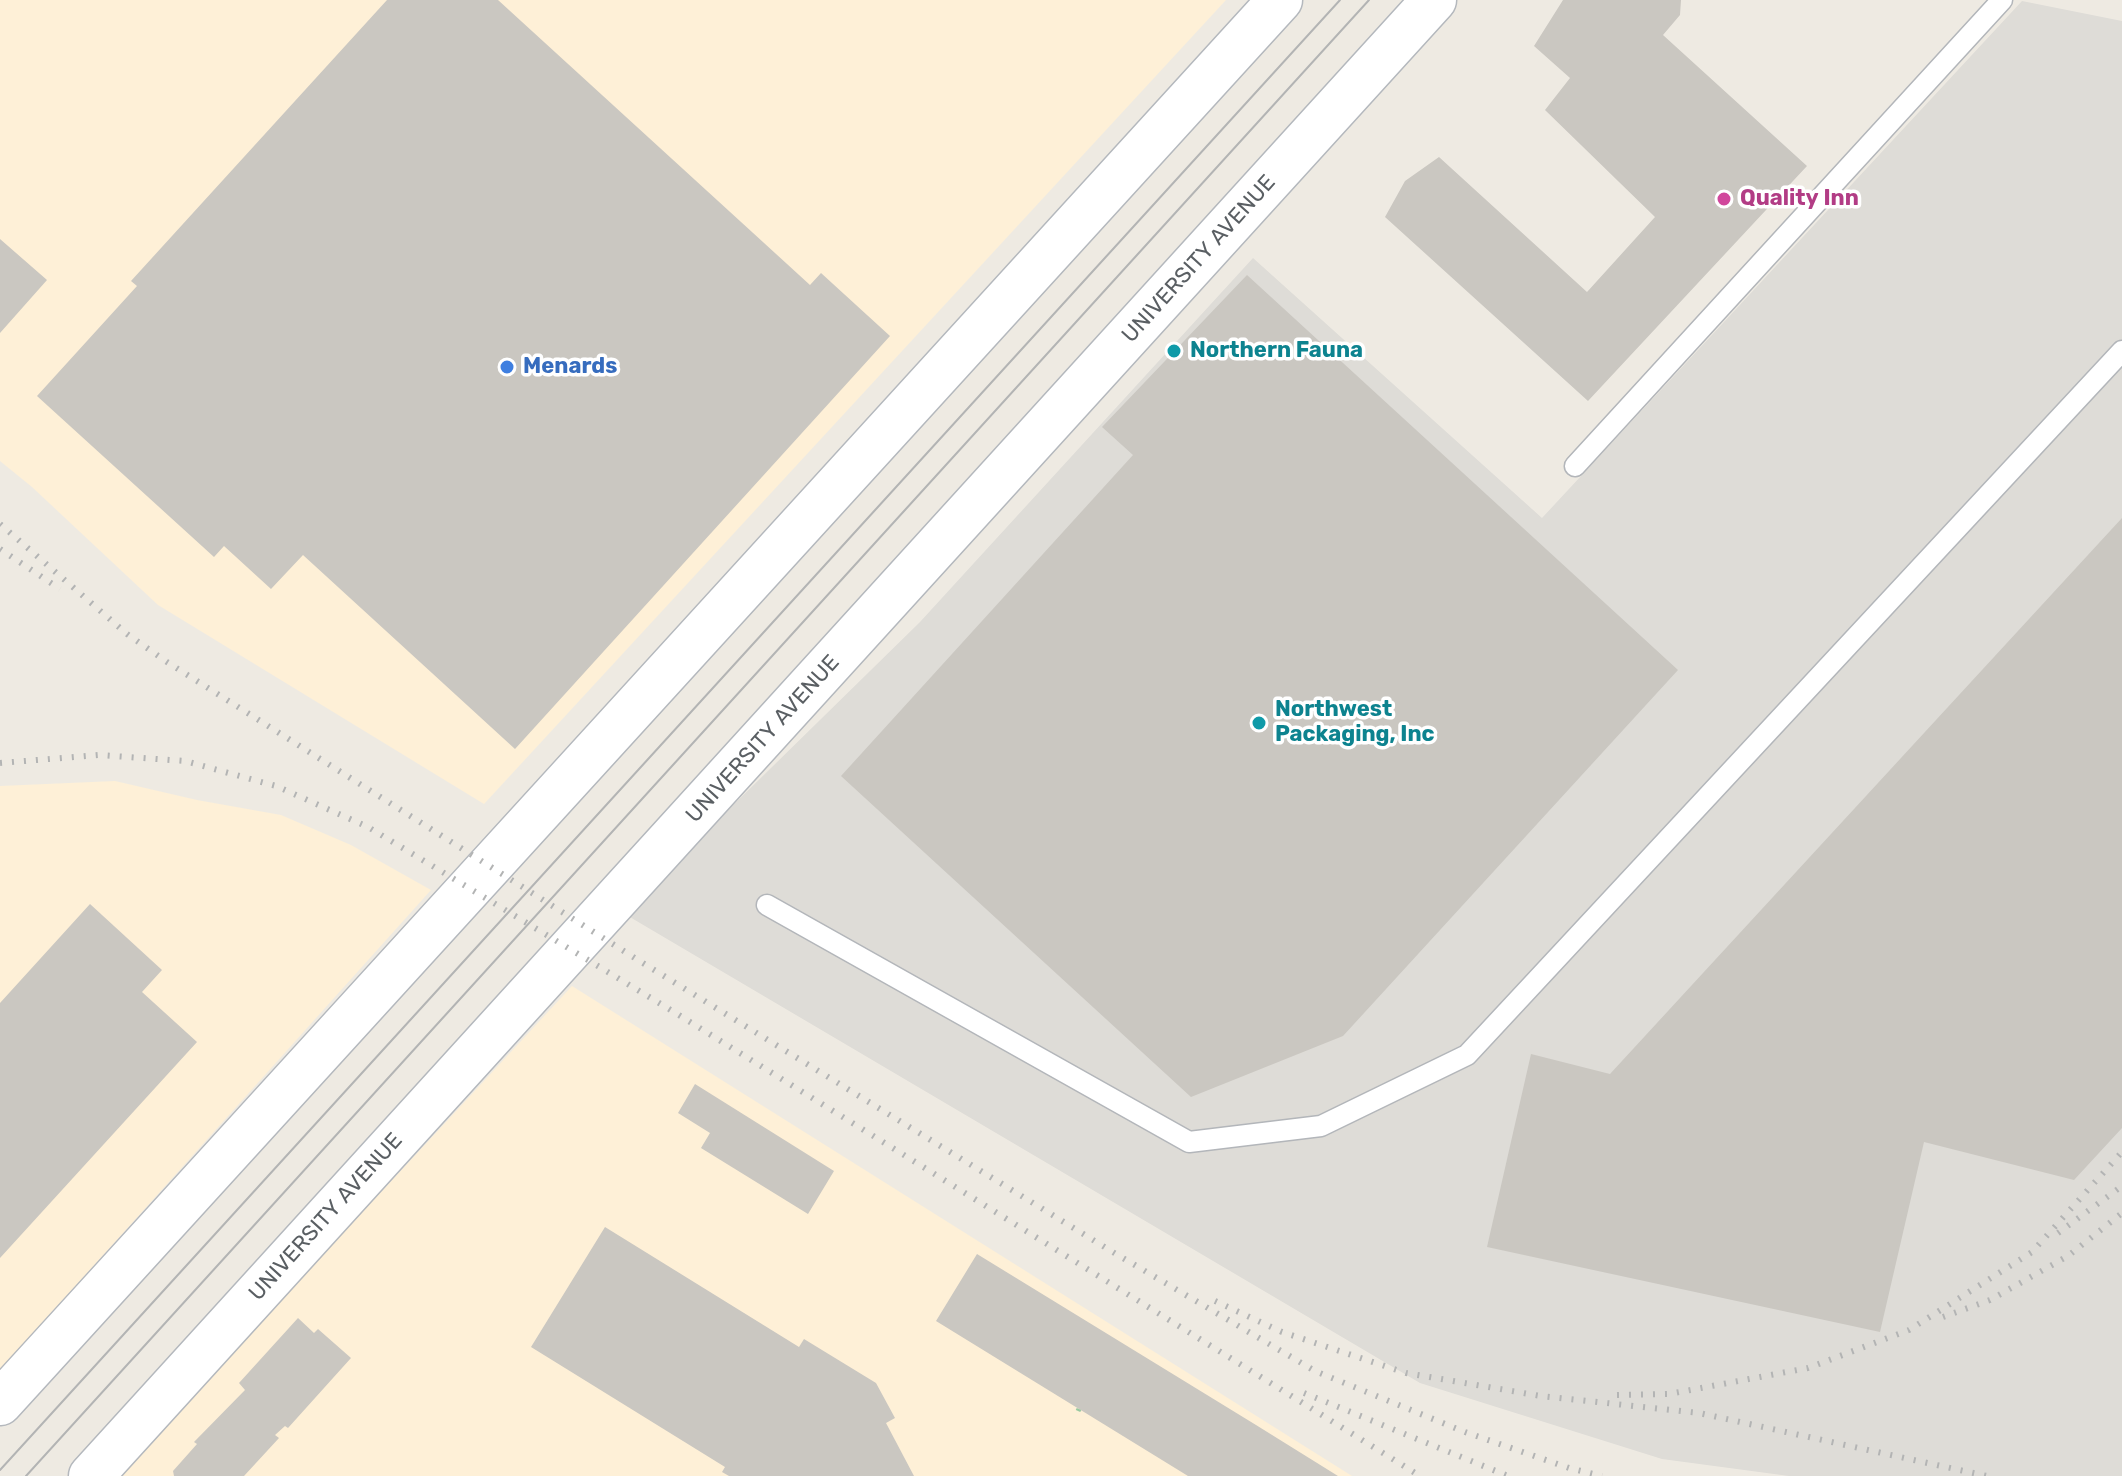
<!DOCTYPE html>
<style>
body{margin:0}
canvas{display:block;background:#eeeae2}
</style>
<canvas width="2122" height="1476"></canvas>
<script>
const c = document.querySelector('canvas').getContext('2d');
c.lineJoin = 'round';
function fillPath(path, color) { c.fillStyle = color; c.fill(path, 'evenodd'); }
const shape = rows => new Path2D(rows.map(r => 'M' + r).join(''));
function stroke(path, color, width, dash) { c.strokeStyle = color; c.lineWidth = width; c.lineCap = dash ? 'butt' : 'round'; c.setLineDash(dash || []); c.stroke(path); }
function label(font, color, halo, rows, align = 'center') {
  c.font = font + ' Rubik,sans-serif'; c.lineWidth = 7; c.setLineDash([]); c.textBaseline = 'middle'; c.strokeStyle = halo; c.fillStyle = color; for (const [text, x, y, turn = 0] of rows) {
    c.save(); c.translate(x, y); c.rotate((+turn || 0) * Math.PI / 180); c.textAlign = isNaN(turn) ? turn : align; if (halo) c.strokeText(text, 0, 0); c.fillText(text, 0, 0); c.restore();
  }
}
fillPath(shape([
 [0,0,1226,0,484,804,158,605,32,487,0,461],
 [115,781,197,800,281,815,351,845,431,890,0,1370,0,786],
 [572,986,1352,1476,118,1476]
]), '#fef0d7');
fillPath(shape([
 [2022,1,2122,21,2122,1476,1789,1476,1662,1459,1420,1383,623,913,920,622,1253,258,1542,518]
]), '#dedcd7');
fillPath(shape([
 [387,0,498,0,810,285,821,273,890,336,515,749,303,555,271,589,224,546,214,557,37,396,137,286,131,281],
 [1563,0,1681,0,1680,15,1663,35,1807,166,1588,401,1385,217,1405,181,1439,157,1587,292,1655,217,1545,110,1570,78,1534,46],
 [0,239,47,280,0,333],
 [1247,275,1678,670,1343,1036,1191,1097,841,776,1133,455,1102,427],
 [2122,518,2122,1128,2074,1180,1924,1142,1880,1332,1487,1247,1531,1054,1610,1074],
 [90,904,162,970,142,992,197,1042,0,1258,0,1003],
 [695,1084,834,1171,808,1214,701,1148,710,1133,678,1113],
 [605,1227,799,1347,804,1339,876,1383,895,1418,886,1423,914,1476,729,1476,722,1472,725,1467,531,1347],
 [977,1254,1256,1425,1338,1476,1188,1476,936,1321],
 [298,1318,314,1333,318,1329,351,1358,288,1428,285,1426,275,1435,279,1438,244,1476,174,1476,173,1471,197,1444,194,1442,245,1390,239,1383]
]), '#cac7c1');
const service = shape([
 [1575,466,2002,0],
 [767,905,1189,1142,1321,1126,1467,1055,2122,351]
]);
const secondary = shape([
 [0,1403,1280,0],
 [91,1476,1434,0]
]);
stroke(service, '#b3b6ba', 23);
stroke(secondary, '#b4b8bd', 47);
stroke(shape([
 [1078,1411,1079,1409]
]), '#98c9a0', 5, [8, 4]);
stroke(service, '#fff', 20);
stroke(secondary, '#fff', 44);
stroke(shape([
 [0,1470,1340,0],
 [26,1476,1369,0]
]), '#b3b4b4', 2);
stroke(shape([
 [0,524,127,634,167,662,638,960,1111,1251,1315,1371,1465,1432,1569,1468,1602,1476],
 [0,549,60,589],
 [0,763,99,755,185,761,276,786,368,827,674,1012,1420,1476],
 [2058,1233,2122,1186],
 [1215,1301,1282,1332,1406,1373,1541,1396,1699,1413,1987,1476],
 [1943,1317,1990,1300,2068,1256,2122,1213],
 [1304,1393,1508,1476],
 [1617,1395,1669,1394,1808,1368,1909,1330,2032,1252,2122,1152]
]), '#b3b4b4', 6, [2, 10]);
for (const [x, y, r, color] of [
 [1724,199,8,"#d1479c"],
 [1174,351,8,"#0f9aa8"],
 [507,367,8,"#3f7fe0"],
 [1259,723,8,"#0f9aa8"]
]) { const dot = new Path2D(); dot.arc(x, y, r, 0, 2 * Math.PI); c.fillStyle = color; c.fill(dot); stroke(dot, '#fff', 3); }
label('bold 22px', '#b23c85', '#fff', [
 ["Quality Inn",1740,199]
], 'left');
label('22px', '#5a5f63', '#fff', [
 ["UNIVERSITY AVENUE",1199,259,-48],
 ["UNIVERSITY AVENUE",763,739,-48],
 ["UNIVERSITY AVENUE",326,1217,-48]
]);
label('bold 22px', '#0d838f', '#fff', [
 ["Northern Fauna",1190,351],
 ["Northwest",1275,710],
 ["Packaging, Inc",1275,735]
], 'left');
label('bold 22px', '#366cbe', '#fff', [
 ["Menards",523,367]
], 'left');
</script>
